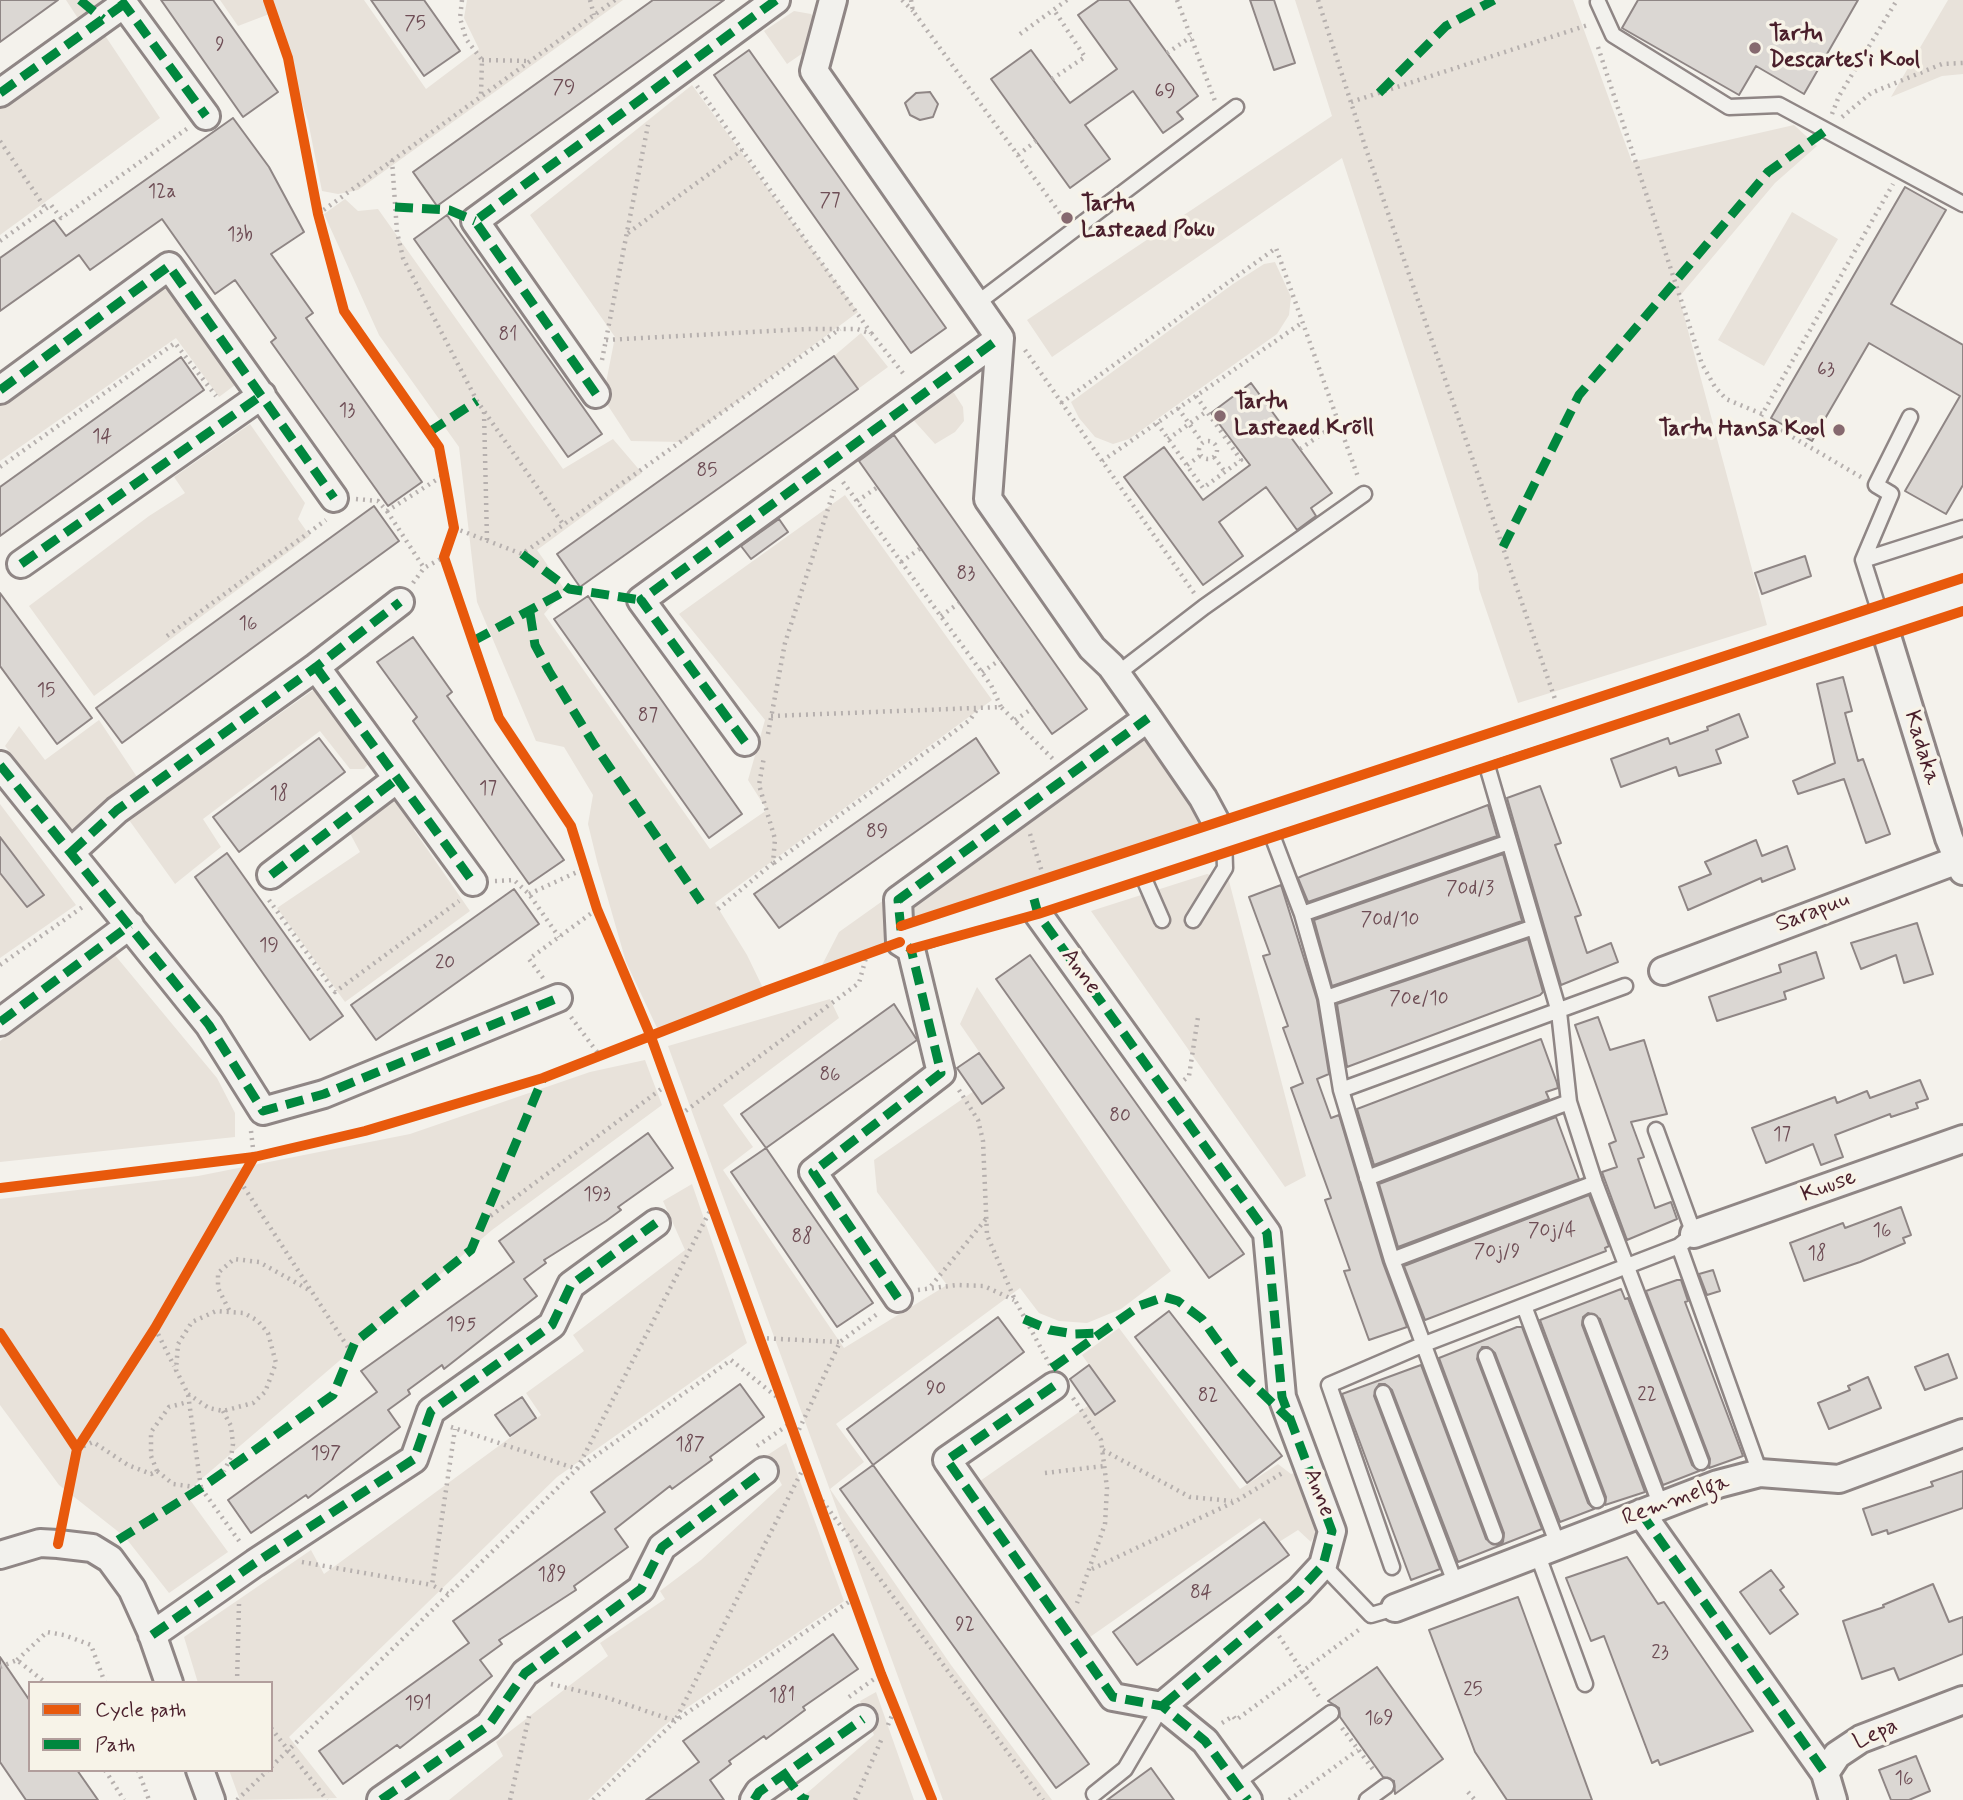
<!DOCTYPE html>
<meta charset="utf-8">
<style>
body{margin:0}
#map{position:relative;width:1963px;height:1800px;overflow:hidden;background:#f4f2ec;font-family:Mynerve,sans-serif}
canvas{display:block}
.legend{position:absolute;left:28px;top:1681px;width:245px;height:91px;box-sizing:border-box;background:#f7f3e8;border:2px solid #b29e9c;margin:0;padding:9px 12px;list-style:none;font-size:21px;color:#4a1f2b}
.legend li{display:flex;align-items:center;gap:14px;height:35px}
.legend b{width:35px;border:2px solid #b29e9c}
</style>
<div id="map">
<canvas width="1963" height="1800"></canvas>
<ul class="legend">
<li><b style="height:9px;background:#e8590c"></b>Cycle path</li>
<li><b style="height:9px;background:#00873e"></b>Path</li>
</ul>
</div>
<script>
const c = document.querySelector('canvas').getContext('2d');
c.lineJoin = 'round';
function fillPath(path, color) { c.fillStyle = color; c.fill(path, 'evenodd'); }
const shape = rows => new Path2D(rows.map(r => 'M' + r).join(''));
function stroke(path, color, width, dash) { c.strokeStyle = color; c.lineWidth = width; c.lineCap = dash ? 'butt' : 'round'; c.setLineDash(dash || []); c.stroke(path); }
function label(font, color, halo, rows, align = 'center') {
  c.font = font + ' Mynerve,sans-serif'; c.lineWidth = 7; c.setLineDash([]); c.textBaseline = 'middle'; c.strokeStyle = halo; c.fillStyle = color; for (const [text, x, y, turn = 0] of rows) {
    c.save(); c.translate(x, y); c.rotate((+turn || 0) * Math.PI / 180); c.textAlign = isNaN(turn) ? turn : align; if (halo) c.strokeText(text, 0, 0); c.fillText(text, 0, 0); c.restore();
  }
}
fillPath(shape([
 [66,0,101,0,108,8,94,19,160,118,0,235,0,86,83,26],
 [220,0,364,0,426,89,479,49,464,18,467,0,623,0,358,190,338,194,322,191,308,121,272,13,238,26],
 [1295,0,1573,0,1632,162,1794,125,1817,146,1775,183,1679,297,1767,625,1518,703,1479,589,1478,574,1342,158,1052,357,1027,320,1332,116],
 [1948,0,1963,0,1963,74,1942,76,1891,97],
 [794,11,811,14,816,22,816,44,787,64,764,31],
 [692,85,858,312,683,442,631,441,603,398,615,337,530,215],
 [345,199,358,211,378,209,563,469,613,439,642,473,537,550,565,590,544,614,710,849,767,810,748,780,765,720,679,614,845,495,992,700,715,903,747,955,763,988,658,1030,626,962,597,861,588,824,593,795,564,747,536,741,477,602,459,447,379,335,324,214],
 [1792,212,1838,239,1764,366,1718,340],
 [1275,262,1291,297,1289,315,1277,334,1129,439,1113,444,1095,437,1079,418,1071,402,1233,284,1264,264],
 [165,281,239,382,219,397,176,338,0,461,0,400],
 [861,333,888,367,858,389,834,356],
 [947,389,954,393,963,407,964,421,955,432,935,444,908,414],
 [250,424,305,503,298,519,310,536,94,696,29,606,149,516,185,493,174,477],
 [319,686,371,754,369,763,364,769,350,769,320,731,203,819,221,847,175,884,129,820],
 [1145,714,1225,825,820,969,839,932],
 [99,720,141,783,115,796,73,831,5,746,19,726,45,760],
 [406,778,424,804,414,830,470,911,345,1002,277,908,360,852,345,824],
 [0,804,76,905,0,958],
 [1207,874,1229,881,1306,1176,1285,1187,1091,911],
 [114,954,217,1078,235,1113,235,1137,0,1162,0,1041],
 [977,987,1171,1271,1121,1309,1087,1323,1059,1321,1039,1313,1020,1288,836,1424,864,1462,830,1489,951,1665,1052,1800,943,1800,668,1046,830,999,839,1018,723,1105,753,1147,723,1170,844,1348,947,1285,877,1192,874,1160,974,1091,982,1104,1004,1088,960,1024],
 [645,1060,662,1105,492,1230,185,1493,228,1552,169,1593,125,1537,59,1485,0,1405,0,1199,198,1176,410,1134,590,1072],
 [692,1184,747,1343,557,1477,289,1737,337,1798,240,1800,229,1770,271,1770,271,1683,198,1683,184,1637,311,1550,324,1574,541,1415,526,1393,584,1351,573,1335,685,1250,663,1201],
 [1119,1328,1240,1489,1278,1464,1291,1474,1299,1472,1316,1532,1311,1542,1298,1530,1279,1542,1260,1518,1090,1637,980,1481,1089,1405,1114,1401,1082,1355],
 [786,1443,844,1601,685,1709,660,1729,588,1800,449,1800,503,1756,496,1742,608,1656,600,1643,665,1599,660,1591,701,1560,782,1485,766,1456],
 [876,1692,914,1800,799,1800,874,1735,860,1701]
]), '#e8e2da');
const building = shape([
 [0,0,58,0,0,42,0,0],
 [161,0,213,0,278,92,243,117,161,0],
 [371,0,424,0,460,51,424,76,371,0],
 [653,0,724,0,437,206,413,172,653,0],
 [1099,0,1129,0,1198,96,1177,112,1183,119,1163,133,1133,91,1085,125,1110,159,1070,188,991,79,1031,50,1070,103,1117,69,1078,15,1099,0],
 [1250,0,1274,0,1295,63,1274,70,1250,0],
 [1638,0,1858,0,1804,94,1756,66,1739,95,1622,28,1638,0],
 [749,50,946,328,911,353,714,75,749,50],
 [930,92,938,104,933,117,920,120,910,115,905,103,916,93,930,92],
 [233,118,269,167,304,232,271,254,313,313,306,318,422,482,388,506,271,342,276,338,235,280,215,294,162,219,90,270,79,255,0,311,0,258,54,220,66,236,233,118],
 [1905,187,1946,210,1891,304,1963,345,1963,485,1946,514,1905,491,1960,396,1869,343,1812,441,1771,418,1905,187],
 [447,215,602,434,568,457,414,239,447,215],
 [834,356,858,389,580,587,557,554,834,356],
 [181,357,204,390,0,536,0,487,181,357],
 [1251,383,1332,493,1311,508,1316,516,1297,530,1266,487,1219,522,1243,556,1203,585,1124,477,1164,447,1203,500,1250,465,1211,413,1251,383],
 [894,435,1087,709,1052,734,859,461,894,435],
 [374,506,399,541,122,743,96,708,374,506],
 [779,519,788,532,751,559,741,546,779,519],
 [1805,556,1811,576,1762,594,1755,573,1805,556],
 [0,593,92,718,57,744,0,666,0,593],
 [588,596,742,814,709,838,554,619,588,596],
 [413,637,452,692,447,696,564,860,529,884,413,721,417,717,377,662,413,637],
 [1843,677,1852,711,1845,713,1858,761,1863,759,1890,834,1866,843,1844,779,1798,794,1793,781,1835,763,1817,684,1843,677],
 [1739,714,1748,737,1716,750,1721,763,1679,776,1676,767,1621,787,1611,759,1668,738,1670,744,1708,730,1707,727,1739,714],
 [319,738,345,772,239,852,213,817,319,738],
 [976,738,999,773,779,928,754,894,976,738],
 [1540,786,1561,843,1555,845,1581,915,1575,917,1587,953,1611,943,1618,962,1561,985,1507,798,1540,786],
 [1488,805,1497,836,1308,902,1298,878,1302,876,1488,805],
 [0,837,44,895,27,907,0,873,0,837],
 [1756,840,1762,856,1787,846,1795,869,1762,882,1761,878,1688,910,1679,887,1711,874,1705,862,1756,840],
 [227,853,343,1016,310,1040,195,877,227,853],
 [1503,854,1522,921,1332,986,1314,920,1503,854],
 [1281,885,1317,1000,1329,1074,1317,1079,1331,1118,1339,1115,1383,1263,1407,1327,1369,1340,1344,1271,1350,1270,1325,1200,1331,1198,1291,1088,1303,1083,1283,1028,1288,1026,1263,956,1270,954,1249,897,1281,885],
 [514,889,539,924,376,1040,351,1005,514,889],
 [1917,923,1933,974,1904,983,1896,955,1861,969,1851,943,1917,923],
 [1528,939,1543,992,1540,995,1347,1067,1337,1004,1528,939],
 [1816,952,1824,978,1784,992,1786,999,1717,1021,1709,997,1781,972,1779,965,1816,952],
 [1030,955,1244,1254,1209,1278,996,979,1030,955],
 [894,1004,917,1040,766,1148,741,1114,894,1004],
 [1598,1017,1610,1050,1644,1040,1667,1114,1631,1122,1644,1157,1638,1159,1655,1208,1671,1202,1677,1219,1627,1240,1602,1172,1617,1167,1609,1144,1616,1141,1575,1025,1598,1017],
 [1541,1039,1557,1083,1558,1088,1546,1092,1549,1099,1374,1165,1357,1109,1541,1039],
 [979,1053,1004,1088,982,1104,957,1068,979,1053],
 [1920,1080,1928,1099,1916,1103,1918,1108,1891,1117,1890,1114,1835,1135,1843,1157,1821,1165,1813,1144,1766,1163,1752,1128,1835,1097,1837,1103,1867,1091,1870,1098,1920,1080],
 [1556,1117,1579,1179,1398,1247,1379,1184,1556,1117],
 [648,1133,673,1168,618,1207,621,1210,606,1221,544,1260,546,1263,524,1279,537,1296,444,1369,442,1365,408,1390,410,1394,388,1410,400,1427,308,1498,306,1495,251,1533,228,1500,377,1392,361,1371,514,1262,499,1241,648,1133],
 [766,1148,873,1303,837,1327,731,1172,766,1148],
 [1589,1195,1609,1246,1605,1248,1606,1251,1425,1320,1404,1266,1589,1195],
 [1901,1207,1911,1235,1903,1238,1905,1243,1860,1262,1804,1281,1790,1243,1843,1223,1845,1228,1901,1207],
 [1713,1270,1720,1291,1707,1295,1699,1274,1713,1270],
 [1677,1280,1681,1280,1688,1301,1685,1302,1743,1456,1709,1468,1710,1459,1646,1291,1677,1280],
 [1621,1289,1625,1299,1628,1298,1692,1465,1699,1471,1663,1485,1600,1319,1588,1313,1583,1317,1582,1325,1645,1492,1605,1505,1606,1497,1540,1320,1621,1289],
 [1169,1311,1282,1456,1247,1483,1135,1337,1169,1311],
 [998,1317,1024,1352,873,1465,847,1429,998,1317],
 [1517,1327,1522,1327,1588,1503,1594,1509,1560,1522,1495,1353,1488,1347,1482,1347,1477,1359,1542,1529,1458,1562,1392,1390,1385,1384,1379,1384,1374,1396,1440,1569,1411,1580,1342,1394,1421,1365,1486,1539,1498,1545,1503,1542,1504,1533,1439,1358,1517,1327],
 [1948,1354,1957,1378,1925,1390,1915,1367,1948,1354],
 [1089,1365,1115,1401,1095,1415,1070,1379,1089,1365],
 [1868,1377,1881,1408,1829,1429,1818,1403,1850,1390,1848,1386,1868,1377],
 [740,1384,764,1417,710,1457,712,1460,672,1489,670,1486,615,1529,628,1547,574,1586,576,1590,499,1640,502,1644,480,1660,492,1676,400,1748,397,1745,343,1784,319,1751,469,1643,453,1621,605,1512,591,1492,740,1384],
 [522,1397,536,1418,510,1436,495,1415,522,1397],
 [873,1465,1089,1764,1056,1788,840,1489,873,1465],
 [1963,1471,1963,1508,1888,1534,1887,1530,1872,1535,1863,1509,1933,1486,1931,1482,1963,1471],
 [1264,1522,1289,1555,1137,1665,1113,1632,1264,1522],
 [1627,1557,1658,1604,1664,1602,1753,1731,1660,1765,1658,1760,1652,1763,1604,1636,1591,1641,1566,1578,1627,1557],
 [1771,1570,1784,1587,1780,1590,1798,1614,1770,1634,1740,1592,1771,1570],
 [1933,1584,1949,1622,1963,1617,1963,1654,1899,1680,1894,1668,1862,1679,1843,1621,1884,1607,1883,1605,1933,1584],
 [1518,1597,1592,1800,1507,1800,1475,1752,1429,1630,1518,1597],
 [833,1634,858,1669,803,1707,805,1710,766,1739,764,1736,729,1761,731,1764,710,1780,724,1800,646,1800,699,1762,683,1741,833,1634],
 [0,1657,30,1701,30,1770,77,1770,98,1800,26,1800,0,1762,0,1657],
 [1377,1667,1443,1759,1395,1794,1394,1781,1383,1777,1340,1717,1339,1708,1328,1701,1377,1667],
 [1916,1756,1930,1791,1909,1800,1891,1800,1879,1770,1916,1756],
 [1151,1768,1174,1800,1107,1800,1151,1768]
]);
fillPath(building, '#dbd7d3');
stroke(building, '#8f8685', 2);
const lane = shape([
 [1598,2,1613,35,1729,107,1779,105,1963,204],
 [976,304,1236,107],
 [1863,560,1891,494,1876,485,1910,417],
 [1883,623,1863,560,1963,528],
 [1117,674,1204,607,1364,494],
 [1483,752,1559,1012,1569,1102,1595,1183,1701,1462],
 [1267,822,1302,914,1326,998,1341,1090,1392,1260,1495,1536],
 [1138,865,1162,920],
 [1302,914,1509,842],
 [1193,920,1225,868,1224,837],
 [1326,998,1534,927],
 [1341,1090,1625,986],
 [1367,1178,1569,1102],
 [1679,1246,1760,1473],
 [1392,1260,1595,1183],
 [1524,1306,1597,1500],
 [1591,1322,1661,1506],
 [1486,1356,1558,1545],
 [1383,1393,1456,1585],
 [1537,1553,1585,1684],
 [1323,1565,1371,1615,1395,1608],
 [1392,1567,1329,1385,1422,1345,1679,1246,1694,1234,1656,1130],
 [1236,1783,1331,1713],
 [1094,1794,1125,1769,1162,1706],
 [1367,1800,1386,1786]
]);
const street = shape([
 [121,0,206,116],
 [833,0,814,71,1000,338,988,499,1092,648,1111,666,1148,718,1203,798,1224,837],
 [0,93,124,4],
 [0,390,169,266,334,498],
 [596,394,475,221,776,0],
 [21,564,262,395],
 [1883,623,1949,838,1963,871],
 [316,667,473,882],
 [745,742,641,600,1000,338],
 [0,765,209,1025,263,1111,324,1094,558,998],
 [71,852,117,810,316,667,400,602],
 [271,875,397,779],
 [1034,899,1038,914,1267,1233,1282,1397,1332,1531,1323,1565,1299,1591,1162,1706],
 [900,942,1519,738,1963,596],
 [900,942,898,900,1148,718],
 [1663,971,1963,858],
 [0,1022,130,925],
 [1694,1234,1963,1139],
 [898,1298,813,1172,941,1073,911,949,900,942],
 [1054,1386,947,1460,1113,1697,1162,1706,1205,1741,1248,1800],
 [1641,1513,1825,1773],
 [0,1555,40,1543,58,1544,92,1548,110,1559,132,1589,151,1631,169,1683],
 [1395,1608,1718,1484,1760,1473,1839,1479,1963,1433],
 [152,1635,255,1563,414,1459,431,1411,552,1325,571,1285,656,1223],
 [200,1770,211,1800],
 [381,1800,489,1725,525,1673,641,1589,662,1547,764,1471],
 [754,1800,759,1792,863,1719],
 [1833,1800,1825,1773,1837,1755,1861,1739,1963,1700]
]);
stroke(lane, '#8f8685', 19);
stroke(street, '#8f8685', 32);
stroke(shape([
 [462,0,460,18,466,39,482,60,481,94],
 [590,0,594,15],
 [902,0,913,11],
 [911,0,913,11,1062,216],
 [1177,0,1215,101],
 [1318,0,1365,146,1556,702],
 [1020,34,1067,0],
 [1598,47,1702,364,1715,387,1726,399,1762,414],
 [1167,53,1191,37],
 [482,60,530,61],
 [1052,79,1085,57,1054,10],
 [697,86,871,333],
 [1351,102,1588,25],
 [1832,114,1839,96,1897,0],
 [1842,117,1871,93,1942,64,1963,63],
 [0,141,46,209],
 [1018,155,1036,141],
 [392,160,397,232,403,258,477,401,563,524],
 [318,214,615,0],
 [628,233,742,150],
 [0,241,51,205,61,218,188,128],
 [606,340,807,329,857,329,872,334,906,377],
 [1025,350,1194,593],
 [602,360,648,125],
 [1061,403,1276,248,1358,477],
 [1178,408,1202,442],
 [484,412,487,540],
 [1157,423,1203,488,1241,460,1196,396],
 [1168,439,1207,411],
 '1199 450a9 9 0 1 1 18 0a9 9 0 1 1-18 0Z',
 [1300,449,1339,422],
 [1214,457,1225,472],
 [1102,461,1303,322],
 [1187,465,1200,456],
 [0,467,175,343,216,396],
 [1861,477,1760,418,1893,184],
 [843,482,991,685,1001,707],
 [356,499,378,501,387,511,444,475],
 [857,501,878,487],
 [387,511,424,568],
 [454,528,522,554,840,329],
 [901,562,921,548],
 [413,583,424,568,444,557],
 [941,616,959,603],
 [167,636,326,520],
 [982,672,1000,660],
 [771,716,1001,707,1053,759],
 [1015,720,1033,708],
 [768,734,785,643,834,490],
 [1030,834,1042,872],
 [774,863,970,720,978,708],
 [495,881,514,880,529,894,559,937],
 [529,894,586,868],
 [269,900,335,992,459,901],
 [718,909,773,863,775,839,759,785,764,757],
 [0,965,84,906],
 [543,978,529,959,597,909],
 [571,1017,600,1056],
 [1184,1080,1189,1076,1198,1017],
 [959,1090,978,1120,983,1141,987,1235,1015,1300,1050,1365],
 [680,1115,859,983,867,954],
 [251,1131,254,1157],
 [240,1181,351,1352],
 [485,1220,668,1084],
 [931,1286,986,1219],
 [918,1290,957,1285,984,1286,1014,1300],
 [229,1310,218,1288,218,1273,234,1259,259,1262,311,1291],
 [155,1328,174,1366],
 [760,1338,840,1342],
 [188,1394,209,1408,223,1411,253,1403,265,1392,276,1363,268,1333,258,1321,244,1313,216,1311,192,1322,178,1344,176,1370,188,1394,201,1488],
 [1073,1398,1101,1440,1107,1488,1105,1524,1077,1603],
 [223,1411,231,1426,233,1444,231,1457,224,1471],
 [451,1427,577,1469,713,1205],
 [796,1436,840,1342,880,1312],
 [757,1446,791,1423],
 [77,1449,93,1442,128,1465,151,1474,157,1471,173,1484,201,1488,242,1545],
 [1103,1450,1190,1497,1232,1501],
 [157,1471,151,1456,151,1432,169,1407,188,1402],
 [1045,1473,1104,1466],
 [818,1495,1043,1800],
 [302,1562,432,1585],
 [1092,1569,1236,1501,1284,1472],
 [448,1594,432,1585,455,1429],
 [1279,1636,1320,1698],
 [17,1660,47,1632,64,1635,91,1645,105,1683],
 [0,1667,17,1660,46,1683],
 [237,1683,239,1604],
 [551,1684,608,1698,675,1721,806,1463],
 [849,1697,881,1674],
 [1222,1723,1233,1716,1236,1720,1360,1629],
 [888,1725,896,1706],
 [271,1728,327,1800],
 [1342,1728,1375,1772],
 [271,1767,577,1469,731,1360,783,1402],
 [105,1770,124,1800],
 [138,1770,149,1800],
 [1468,1792,1475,1800],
 [237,1800,268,1770],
 [510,1800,530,1712],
 [593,1800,675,1721,856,1597],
 [855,1800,883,1736],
 [1289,1800,1358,1750]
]), '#b6b0ae', 4.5, [2, 5]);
stroke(lane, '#f2f1ed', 14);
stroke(street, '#f2f1ed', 26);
stroke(shape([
 [80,0,103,19],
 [121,0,206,116],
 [0,93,124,4],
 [1379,93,1446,26,1494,0],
 [395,207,449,210,475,221],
 [0,390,169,266,334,498],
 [596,394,475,221,776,0],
 [429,432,477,401],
 [1503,547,1579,395,1768,172,1825,131],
 [522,554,569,589,641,600],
 [21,564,262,395],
 [530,613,535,645,549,671,595,746,701,902],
 [473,641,569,589],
 [316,667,473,882],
 [745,742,641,600,1000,338],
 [0,765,209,1025,263,1111,324,1094,558,998],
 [71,852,117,810,316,667,400,602],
 [271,875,397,779],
 [1034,899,1038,914,1267,1233,1282,1397,1332,1531,1323,1565,1299,1591,1162,1706],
 [901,930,898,900,1148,718],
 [0,1022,130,925],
 [898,1298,813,1172,941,1073,911,949,908,947],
 [1024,1319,1050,1330,1074,1334,1101,1333],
 [1052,1368,1139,1306,1164,1297,1178,1301,1202,1319,1239,1371,1289,1419],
 [1054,1386,947,1460,1113,1697,1162,1706,1205,1741,1248,1800],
 [1641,1513,1825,1773],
 [118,1540,201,1488,333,1395,355,1342,471,1250,543,1078],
 [152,1635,255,1563,414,1459,431,1411,552,1325,571,1285,656,1223],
 [784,1774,802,1798,808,1800],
 [381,1800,489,1725,525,1673,641,1589,662,1547,764,1471],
 [754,1800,759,1792,863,1719]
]), '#00873e', 9, [18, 9]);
stroke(shape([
 [268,0,288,58,318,214,344,311,439,447,454,528,444,557,499,718,571,826,597,909,651,1037,881,1674,932,1800],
 [901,926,1963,578],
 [911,949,1038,914,1963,611],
 [0,1188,254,1157,365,1131,543,1078,768,990,900,942],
 [0,1333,77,1449],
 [58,1544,77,1449,155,1328,254,1157]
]), '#e8590c', 10);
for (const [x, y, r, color] of [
 [1755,48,7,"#86696f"],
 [1067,218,7,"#86696f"],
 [1220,416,7,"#86696f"],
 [1839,430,7,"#86696f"]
]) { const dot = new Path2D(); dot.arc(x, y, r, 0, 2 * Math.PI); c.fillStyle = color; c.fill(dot); stroke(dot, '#f7f3e8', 2.5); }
label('19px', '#6e4d55', null, [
 ["75",415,25],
 ["9",220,46],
 ["79",564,89],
 ["69",1165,93],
 ["12a",162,193],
 ["77",830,202],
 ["13b",240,236],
 ["81",508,336],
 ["63",1826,371],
 ["13",347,412],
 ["14",102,438],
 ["85",707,472],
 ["83",966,575],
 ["16",248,625],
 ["15",46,692],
 ["87",648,717],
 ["17",488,790],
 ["18",279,795],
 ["89",877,833],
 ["70d/3",1470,890],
 ["70d/10",1390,921],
 ["19",269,947],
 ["20",445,964],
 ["70e/10",1419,1000],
 ["86",830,1076],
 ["80",1120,1117],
 ["17",1782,1136],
 ["193",597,1196],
 ["70j/4",1552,1232],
 ["16",1882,1232],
 ["88",802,1238],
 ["70j/9",1497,1253],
 ["18",1817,1255],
 ["195",461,1326],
 ["90",936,1390],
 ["22",1647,1396],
 ["82",1208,1397],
 ["187",690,1446],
 ["197",326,1455],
 ["189",552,1576],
 ["84",1201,1594],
 ["92",965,1626],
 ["23",1660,1654],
 ["25",1473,1691],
 ["181",782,1697],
 ["191",418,1705],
 ["169",1379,1720],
 ["16",1904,1780]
]);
label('bold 23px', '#4a1f2b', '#f7f3e8', [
 ["Tartu",1769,35],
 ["Descartes'i Kool",1769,61],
 ["Tartu",1081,205],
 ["Lasteaed Poku",1081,231],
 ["Tartu",1234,403],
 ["Lasteaed Krõll",1234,429],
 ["Tartu Hansa Kool",1825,430,"right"]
], 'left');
label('23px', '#4a1f2b', '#f7f3e8', [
 ["Kadaka",1921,748,73],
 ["Sarapuu",1813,913,-21],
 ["Anne",1080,972,54],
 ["Kuuse",1829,1187,-20],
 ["Anne",1318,1493,69],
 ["Remmelga",1676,1501,-20],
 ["Lepa",1876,1735,-25]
]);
</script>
